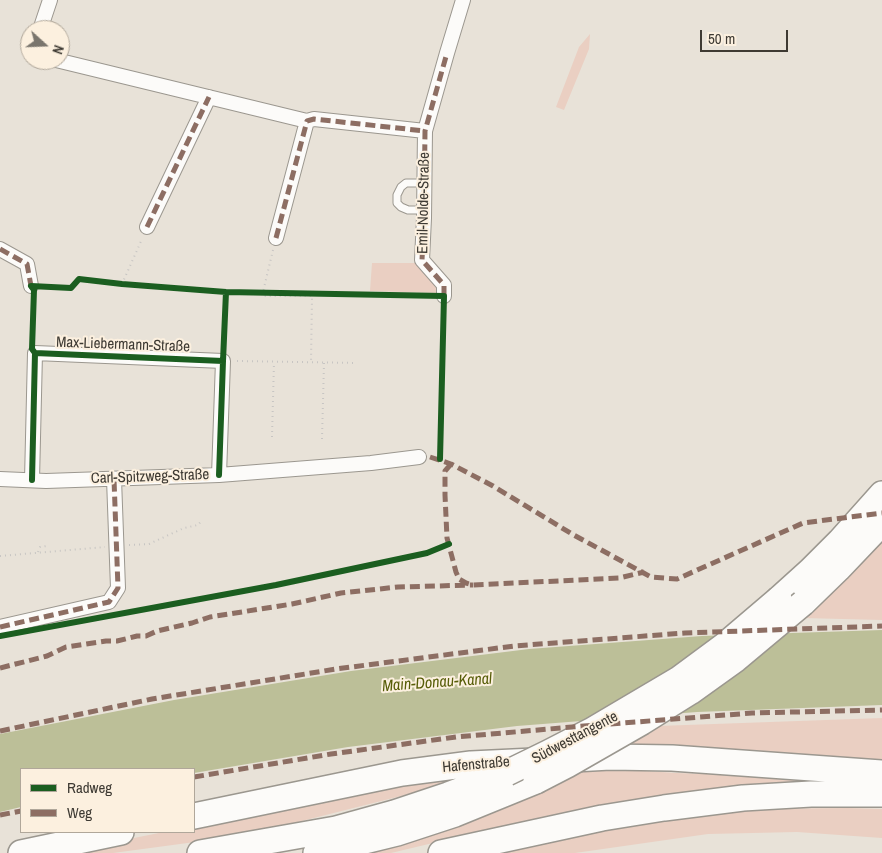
<!DOCTYPE html>
<meta charset="utf-8">
<style>
body{margin:0}
#map{position:relative;width:882px;height:853px;overflow:hidden;background:#e8e2d8;font-family:"Archivo Narrow",sans-serif}
canvas{display:block}
.legend{position:absolute;left:20px;top:768px;width:175px;height:65px;box-sizing:border-box;background:#fcf0df;border:1px solid #b0a79a;margin:0;padding:6px 9px;list-style:none;font-size:15px;color:#3e3a33}
.legend li{display:flex;align-items:center;gap:10px;height:25px}
.legend b{width:25px;border:1px solid #b0a79a}
.north{position:absolute;left:20px;top:20px;width:50px;height:50px;box-sizing:border-box;background:#fcf0df;border:1px solid #b0a79a;border-radius:50%;rotate:110deg;font-size:14px;font-weight:700;line-height:20px;text-align:center;color:#3e3a33}
.north::after{content:'';display:block;margin:auto;width:18px;height:22px;background:#7a756d;clip-path:polygon(50% 0,100% 100%,50% 72%,0 100%)}
.scale{position:absolute;left:700px;top:30px;width:88px;height:22px;box-sizing:border-box;border:2px solid #3e3a33;border-top:0;padding-left:6px;font-size:15px;line-height:18px;white-space:nowrap;color:#3e3a33;-webkit-text-stroke:4px #fcf0df;paint-order:stroke}
</style>
<div id="map">
<canvas width="882" height="853"></canvas>
<ul class="legend">
<li><b style="height:6px;background:#1b5e20"></b>Radweg</li>
<li><b style="height:6px;background:#8d6e63"></b>Weg</li>
</ul>
<div class="north">N</div>
<div class="scale">50 m</div>
</div>
<script>
const c = document.querySelector('canvas').getContext('2d');
c.lineJoin = 'round';
function fillPath(path, color) { c.fillStyle = color; c.fill(path, 'evenodd'); }
const shape = rows => new Path2D(rows.map(r => 'M' + r).join(''));
function stroke(path, color, width, dash) { c.strokeStyle = color; c.lineWidth = width; c.lineCap = dash ? 'butt' : 'round'; c.setLineDash(dash || []); c.stroke(path); }
function label(font, color, halo, rows, align = 'center') {
  c.font = font + ' "Archivo Narrow",sans-serif'; c.lineWidth = 4; c.setLineDash([]); c.textBaseline = 'middle'; c.strokeStyle = halo; c.fillStyle = color; for (const [text, x, y, turn = 0] of rows) {
    c.save(); c.translate(x, y); c.rotate((+turn || 0) * Math.PI / 180); c.textAlign = isNaN(turn) ? turn : align; if (halo) c.strokeText(text, 0, 0); c.fillText(text, 0, 0); c.restore();
  }
}
fillPath(shape([
 [590,34,589,49,564,110,556,107,579,47],
 [372,263,421,263,438,284,438,293,370,291],
 [882,540,882,620,803,618],
 [882,718,882,763,626,746,658,726],
 [585,767,676,773,826,778,826,782,721,788,651,797,585,809,500,827,391,853,355,853],
 [455,779,417,792,290,824,195,842,113,853,84,853,84,848,164,832,194,832,194,826,428,780],
 [848,808,882,809,882,838,797,832,708,834,575,853,495,853,545,842,669,819,745,809]
]), '#eacfc2');
fillPath(shape([
 [882,630,882,705,697,712,517,726,348,747,194,773,194,769,21,769,21,807,0,812,0,734,174,700,351,671,529,649,702,636]
]), '#bcbf98');
const lane = shape([
 [424,210,408,210,401,207,397,203,397,195,401,187,406,183,424,183]
]);
const street = shape([
 [40,30,50,0],
 [56,60,307,121,314,119,425,131],
 [147,227,209,97],
 [276,238,307,121],
 [0,249,27,264,31,286],
 [444,296,444,285,422,260,424,218,425,131,447,53,463,0],
 [0,479,46,481,219,475,371,463,419,457],
 [32,480,35,353,223,361,219,475],
 [0,627,109,602,118,588,114,479]
]);
const highway = shape([
 [779,599,810,571,840,541,882,494],
 [803,603,838,569,882,523],
 [574,759,610,757,672,758,882,773],
 [194,816,402,773,471,764,534,761],
 [21,853,121,832],
 [200,853,336,829,394,813,448,795,507,773],
 [316,853,397,833,455,814,536,781],
 [441,853,602,818,664,808,743,798,811,794,882,794]
]);
stroke(lane, '#9b978f', 9);
stroke(street, '#9b978f', 16);
stroke(highway, '#9b978f', 28);
stroke(shape([
 [273,250,262,296,312,296,311,363],
 [122,284,142,239],
 [237,361,357,363],
 [272,437,274,362],
 [322,439,324,363],
 [129,545,149,544,184,528,198,525,202,520],
 [38,552,40,547,47,546],
 [0,556,105,547]
]), '#c7c5c3', 2, [1, 4]);
stroke(lane, '#fcfbf9', 7);
stroke(street, '#fcfbf9', 14);
stroke(highway, '#fcfbf9', 25);
const highwayBridge = shape([
 [507,773,548,753,591,731,679,679,725,645,779,599],
 [536,781,567,765,642,722,690,692,736,659,803,603]
]);
stroke(highwayBridge, '#9b978f', 28, []);
stroke(highwayBridge, '#fcfbf9', 25);
stroke(shape([
 [147,227,209,97],
 [276,238,307,121,314,119,425,131],
 [0,249,27,264,31,286,33,289],
 [444,296,444,285,422,260,424,218,425,131,447,53],
 [430,457,451,464,493,486,572,534,651,577,677,579,803,523,882,513],
 [451,464,445,471,445,495,447,538,456,572,459,579,466,583,473,585,619,578,644,572],
 [0,627,109,602,118,588,114,479],
 [0,668,47,656,66,647,106,641,117,641,137,636,146,636,157,631,192,623,210,617,292,604,341,593,398,587,473,585],
 [0,731,152,699,336,669,514,646,685,633,882,626],
 [194,777,331,754,456,737,584,726,752,713,882,710],
 [0,815,21,811]
]), '#8d6e63', 5, [10, 5]);
stroke(shape([
 [35,353,32,349,34,290,31,286,71,288,79,279,122,284,226,292,444,296,440,459],
 [223,361,226,292],
 [32,480,35,353,223,361,219,475],
 [0,636,276,585,427,553,449,544]
]), '#1b5e20', 6);
label('15px', '#3e3a33', '#fcf0df', [
 ["Emil-Nolde-Straße",424,203,-89],
 ["Max-Liebermann-Straße",123,345,2],
 ["Carl-Spitzweg-Straße",150,477,-2],
 ["Südwesttangente",575,738,-28],
 ["Hafenstraße",476,765,-5]
]);
label('italic 16px', '#575d08', '#fcf0df', [
 ["Main-Donau-Kanal",437,683,-4]
]);
</script>
